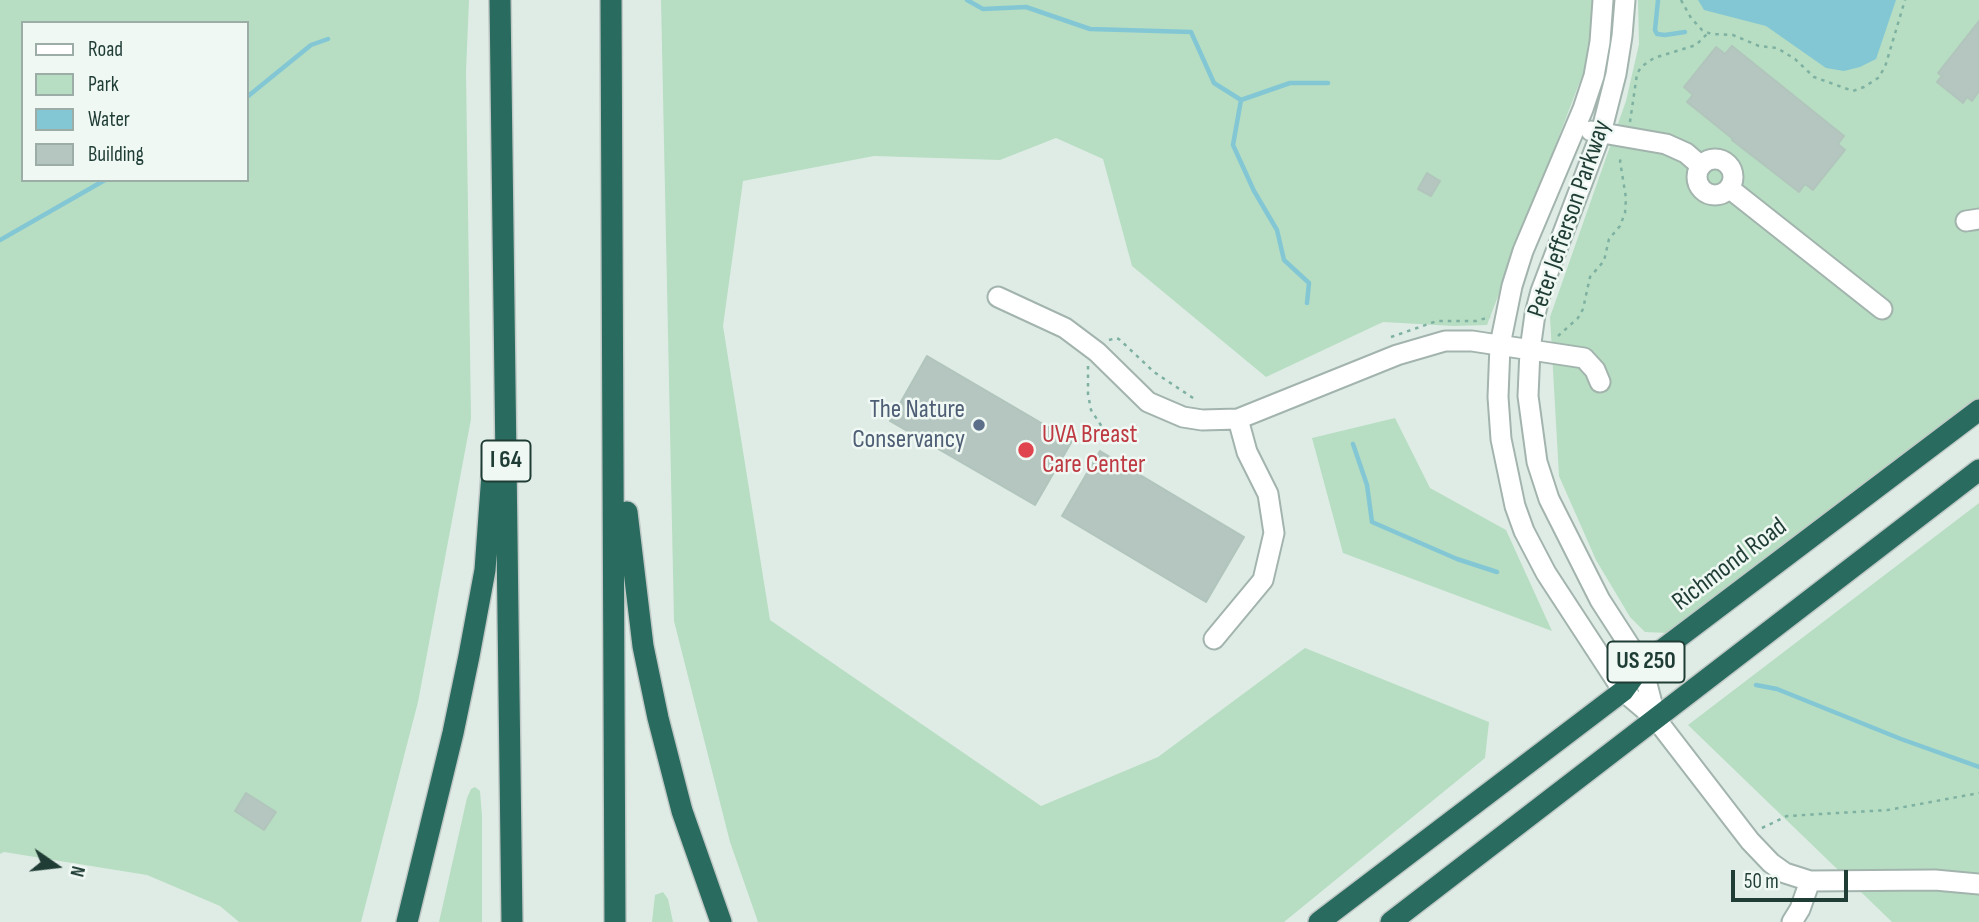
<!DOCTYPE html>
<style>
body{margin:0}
#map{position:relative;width:1979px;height:922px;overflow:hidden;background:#dfece6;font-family:"Sofia Sans Condensed",sans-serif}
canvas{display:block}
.legend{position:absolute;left:21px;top:21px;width:228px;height:161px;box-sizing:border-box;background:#f0f8f4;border:2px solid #9cada8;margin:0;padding:9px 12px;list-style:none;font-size:21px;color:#1f3d35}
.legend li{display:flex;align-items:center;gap:14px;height:35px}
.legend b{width:35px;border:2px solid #9cada8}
.north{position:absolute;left:21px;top:831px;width:70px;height:70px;-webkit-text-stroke:5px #f0f8f4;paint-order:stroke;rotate:104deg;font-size:19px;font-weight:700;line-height:28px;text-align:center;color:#1f3d35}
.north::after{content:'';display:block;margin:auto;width:24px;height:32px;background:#1f3d35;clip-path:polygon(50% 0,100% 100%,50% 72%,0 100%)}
.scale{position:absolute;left:1731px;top:870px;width:117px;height:32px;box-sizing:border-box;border:4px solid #1f3d35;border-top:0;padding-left:9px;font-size:21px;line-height:24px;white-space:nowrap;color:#1f3d35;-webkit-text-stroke:5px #f0f8f4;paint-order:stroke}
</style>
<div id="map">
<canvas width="1979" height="922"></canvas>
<ul class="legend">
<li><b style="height:9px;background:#fff"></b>Road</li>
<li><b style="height:19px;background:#b7dec2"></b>Park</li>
<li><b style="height:19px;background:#83c7d5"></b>Water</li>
<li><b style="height:19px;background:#b4c6bf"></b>Building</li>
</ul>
<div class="north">N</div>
<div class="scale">50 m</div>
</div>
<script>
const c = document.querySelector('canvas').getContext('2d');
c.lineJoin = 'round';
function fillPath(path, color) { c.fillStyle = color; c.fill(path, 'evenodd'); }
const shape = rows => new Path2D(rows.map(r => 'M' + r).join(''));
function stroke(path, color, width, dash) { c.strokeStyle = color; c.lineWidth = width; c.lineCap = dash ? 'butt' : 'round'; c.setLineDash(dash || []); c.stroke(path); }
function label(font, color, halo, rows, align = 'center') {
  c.font = font + ' "Sofia Sans Condensed",sans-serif'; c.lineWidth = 5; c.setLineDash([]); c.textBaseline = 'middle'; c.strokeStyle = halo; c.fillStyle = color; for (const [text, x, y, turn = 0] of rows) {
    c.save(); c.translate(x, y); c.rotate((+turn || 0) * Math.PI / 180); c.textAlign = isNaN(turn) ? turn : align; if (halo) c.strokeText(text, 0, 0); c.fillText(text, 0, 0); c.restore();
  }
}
fillPath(shape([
 [0,0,469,0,466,72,471,419,418,702,361,922,239,922,220,906,147,875,4,852,0,854],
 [23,23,247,23,247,180,23,180],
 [661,0,1594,0,1595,18,1585,68,1487,325,1454,326,1383,322,1266,377,1132,266,1103,159,1056,138,1000,160,874,156,743,181,723,326,770,620,1041,806,1158,757,1305,648,1489,722,1485,758,1284,922,758,922,730,842,674,621],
 [1638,0,1979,0,1979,399,1771,558,1668,633,1645,632,1630,617,1596,560,1559,476,1550,317,1626,101,1639,44],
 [1395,418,1430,488,1506,530,1552,631,1343,553,1312,438],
 [1979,503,1979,922,1892,922,1688,725],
 [475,787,480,791,482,816,482,922,439,922,467,798,471,789],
 [663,892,668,899,673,922,652,922,655,895]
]), '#b7dec2');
fillPath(shape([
 [1698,0,1896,0,1876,59,1860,67,1844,71,1826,68,1766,26,1704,10]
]), '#83c7d5');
stroke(shape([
 [967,0,983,9,1026,7,1090,29,1191,32,1214,83,1241,100,1233,145,1254,191,1277,230,1284,260,1309,283,1307,303],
 [1658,0,1655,30,1657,34,1665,35,1685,32],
 [247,97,311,45,328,39],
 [1241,100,1290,83,1328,83],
 [0,240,105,180],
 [1353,444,1367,485,1372,522,1457,559,1497,572],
 [1756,685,1777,689,1901,739,1979,767]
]), '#83c7d5', 4.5);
const building = shape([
 [1979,21,1979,91,1972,101,1967,97,1963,103,1937,82,1942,76,1938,73,1979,21],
 [1732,46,1844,136,1838,144,1845,150,1813,190,1805,184,1799,192,1732,140,1733,139,1687,102,1693,95,1684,87,1716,47,1725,54,1732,46],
 [1427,173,1440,181,1431,196,1418,189,1427,173],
 [927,356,1072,441,1035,505,890,421,927,356],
 [1100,451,1244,537,1206,602,1062,516,1100,451],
 [246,793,276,812,264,830,235,811,246,793]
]);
fillPath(building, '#b4c6bf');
stroke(building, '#b1c5bd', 2);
const minor = shape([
 [1603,0,1600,42,1594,76,1583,109,1523,251,1512,286,1500,345,1498,397,1501,439,1515,506,1524,531,1546,573,1623,691,1656,719,1750,841,1771,863,1785,873,1810,881,1935,880,1979,884],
 [1625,0,1622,36,1616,74,1601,133,1541,291,1535,314,1530,350,1528,396,1537,462,1549,499,1600,600,1642,665,1656,719],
 [1591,131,1666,144,1686,153,1701,166],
 '1697 177a18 18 0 1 1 36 0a18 18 0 1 1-36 0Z',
 [1729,188,1882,309],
 [1966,221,1979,219],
 [998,297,1065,328,1097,352,1148,402,1183,417,1202,420,1238,419,1397,355,1445,341,1472,341,1584,358,1595,370,1600,382],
 [1214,639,1263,580,1274,533,1268,494,1247,452,1238,419],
 [1792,922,1800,909,1810,881]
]);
const highway = shape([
 [500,0,512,922],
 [611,0,615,922],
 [627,512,643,646,658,718,682,811,721,922],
 [407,922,453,733,469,656,485,570,493,460],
 [1319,922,1623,691,1642,665,1979,410],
 [1391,922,1979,470]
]);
stroke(minor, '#a2b4ad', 23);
stroke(highway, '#c0c9c6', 24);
stroke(shape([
 [1681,0,1691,18,1702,30,1711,34,1733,35,1759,46,1777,48,1795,59,1814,77,1853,91,1864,87,1878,78,1885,67,1905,0],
 [1630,122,1637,74,1641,67,1654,58,1696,45,1708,33],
 [1558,336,1578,318,1583,309,1590,277,1604,261,1609,239,1620,226,1625,213,1626,198,1620,161,1623,155],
 [1391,337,1437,321,1476,321,1490,317],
 [1109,340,1117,338,1120,340,1154,372,1196,400],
 [1088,366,1088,394,1091,410,1104,430,1121,446],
 [1762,828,1787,816,1888,810,1979,793]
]), '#7eb1a2', 2.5, [3.5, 5]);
stroke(minor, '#fff', 19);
stroke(highway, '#296b5e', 21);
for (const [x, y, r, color] of [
 [979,425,7,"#5c6f8a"],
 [1026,450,9,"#e0444e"]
]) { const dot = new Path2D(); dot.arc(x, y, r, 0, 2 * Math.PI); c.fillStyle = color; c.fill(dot); stroke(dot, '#f0f8f4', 2.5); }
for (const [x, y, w] of [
 [506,461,49],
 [1646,662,77]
]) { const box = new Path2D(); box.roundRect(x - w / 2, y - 20.5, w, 41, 5); c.fillStyle = '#f0f8f4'; c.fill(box); stroke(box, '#1f3d35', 2); }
label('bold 24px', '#1f3d35', null, [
 ["I 64",506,461],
 ["US 250",1646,662]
]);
label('26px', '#1f3d35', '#f0f8f4', [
 ["Peter Jefferson Parkway",1570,219,-71],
 ["Richmond Road",1730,565,-37]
]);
label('26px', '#4e5e75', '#f0f8f4', [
 ["The Nature",965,410],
 ["Conservancy",965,440]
], 'right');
label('26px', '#be3a42', '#f0f8f4', [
 ["UVA Breast",1042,435],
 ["Care Center",1042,465]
], 'left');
</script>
